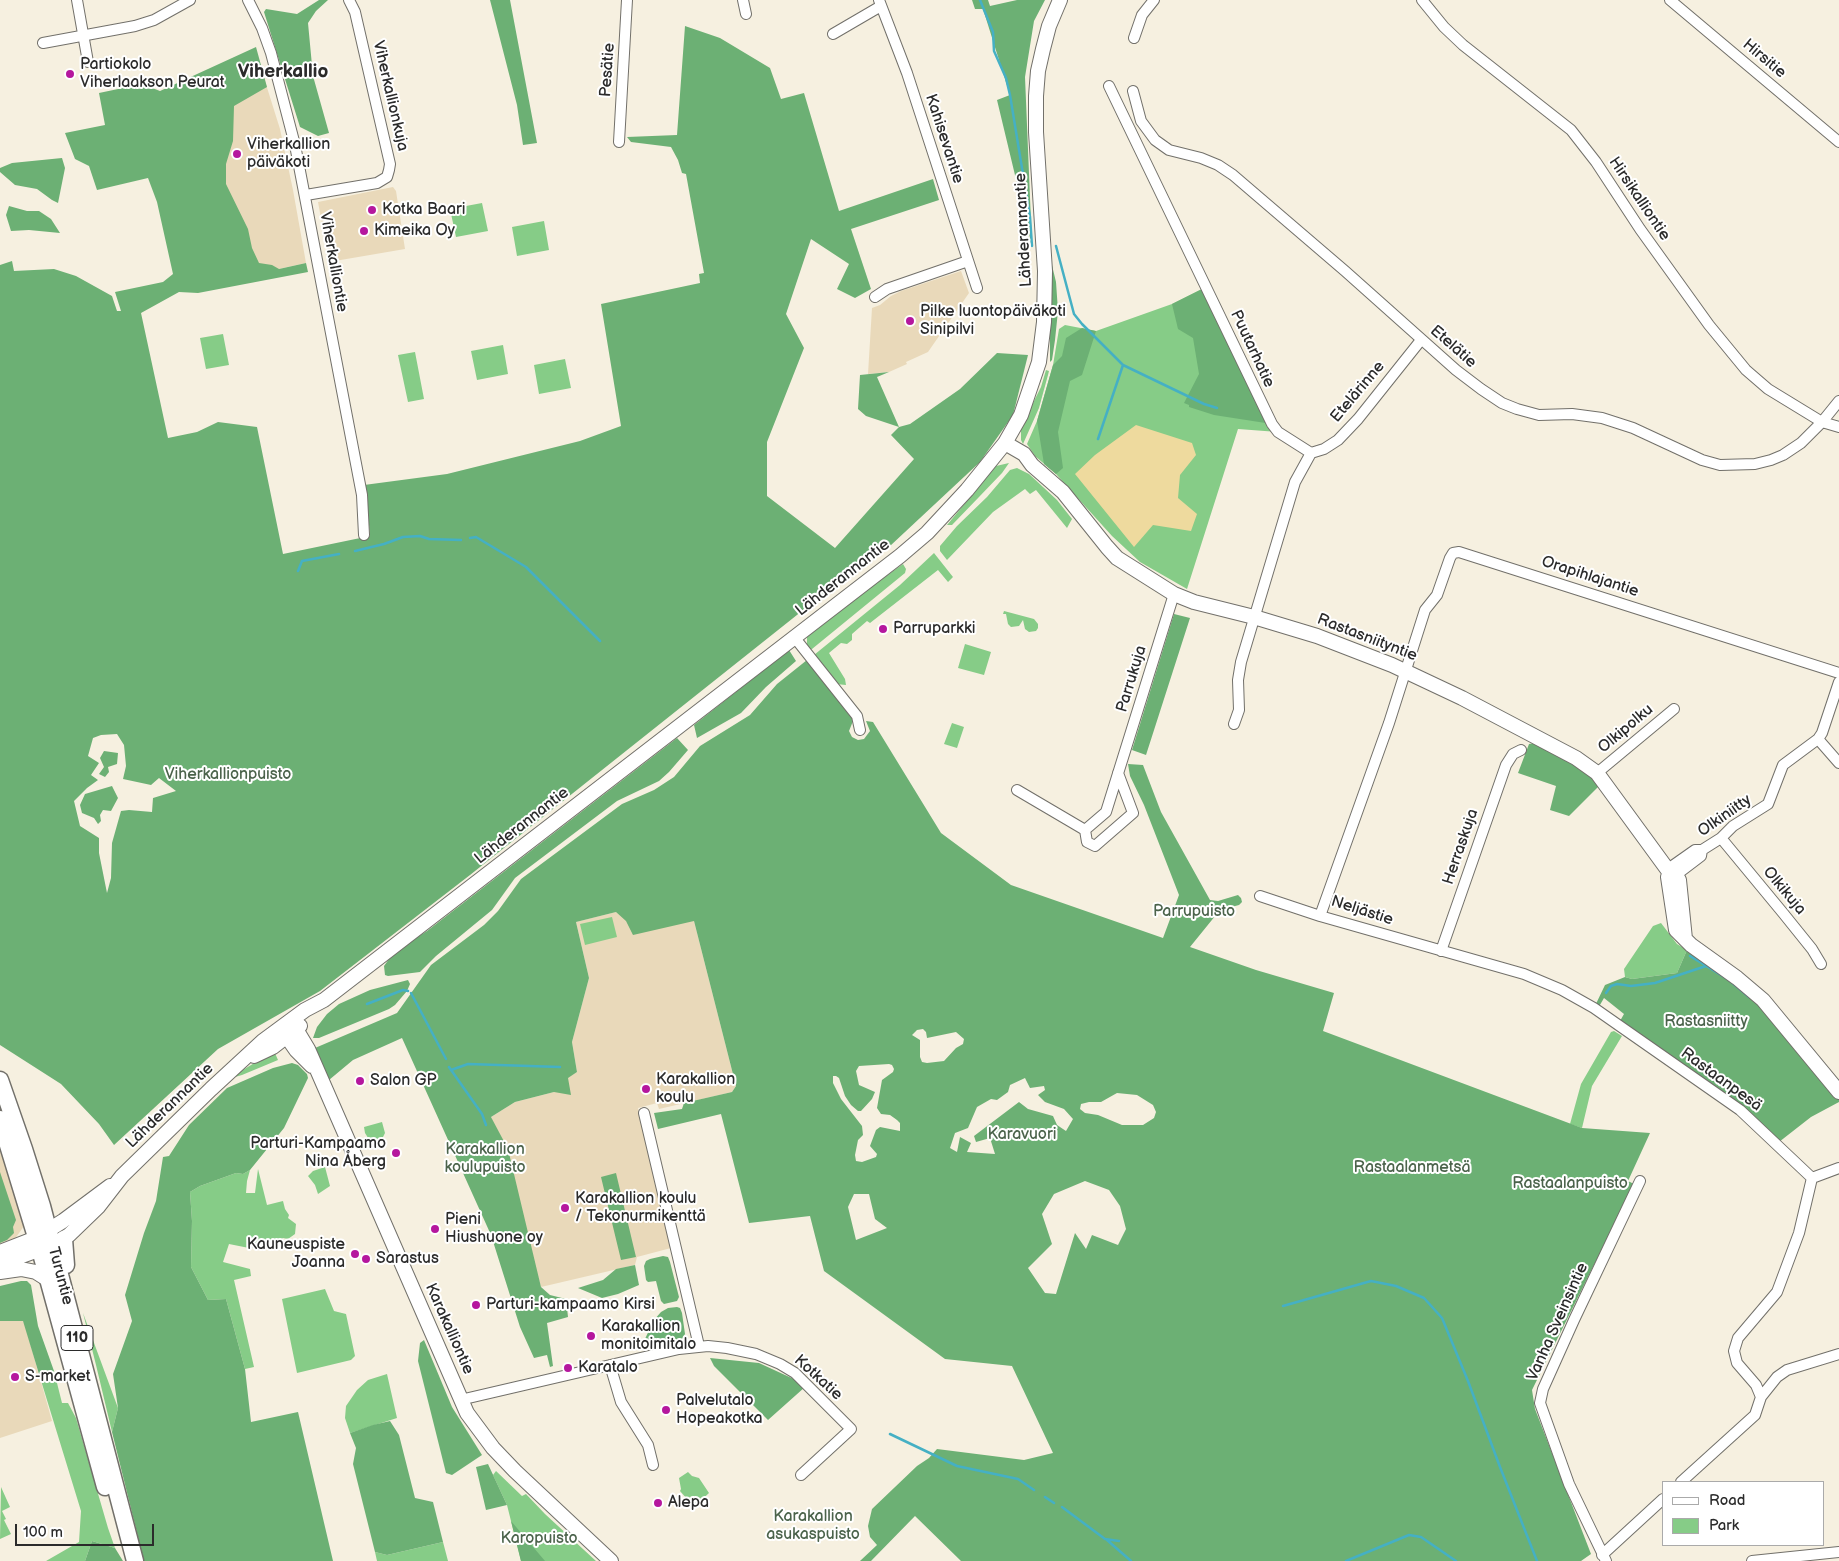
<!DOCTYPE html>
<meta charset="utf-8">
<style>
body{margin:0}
#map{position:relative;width:1839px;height:1561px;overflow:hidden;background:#f6f0e0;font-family:"Balsamiq Sans",sans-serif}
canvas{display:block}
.legend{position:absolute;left:1662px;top:1481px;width:162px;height:65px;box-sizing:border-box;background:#fff;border:1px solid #aaa;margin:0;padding:6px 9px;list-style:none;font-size:15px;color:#2b2b2b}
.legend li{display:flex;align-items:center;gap:10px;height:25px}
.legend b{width:25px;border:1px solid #aaa}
.scale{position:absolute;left:15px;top:1524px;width:139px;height:22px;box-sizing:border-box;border:2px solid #2b2b2b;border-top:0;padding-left:6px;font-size:15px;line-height:18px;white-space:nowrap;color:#2b2b2b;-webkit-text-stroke:4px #fff;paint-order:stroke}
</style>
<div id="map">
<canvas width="1839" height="1561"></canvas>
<ul class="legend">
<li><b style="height:6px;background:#fff"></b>Road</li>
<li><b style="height:14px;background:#86cc87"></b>Park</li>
</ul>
<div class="scale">100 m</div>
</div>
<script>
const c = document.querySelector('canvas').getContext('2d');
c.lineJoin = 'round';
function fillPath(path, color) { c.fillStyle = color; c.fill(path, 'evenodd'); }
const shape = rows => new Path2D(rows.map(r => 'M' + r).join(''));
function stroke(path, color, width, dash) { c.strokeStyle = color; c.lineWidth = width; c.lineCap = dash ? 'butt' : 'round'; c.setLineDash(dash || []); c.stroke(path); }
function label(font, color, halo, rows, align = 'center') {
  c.font = font + ' "Balsamiq Sans",sans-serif'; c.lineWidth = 4; c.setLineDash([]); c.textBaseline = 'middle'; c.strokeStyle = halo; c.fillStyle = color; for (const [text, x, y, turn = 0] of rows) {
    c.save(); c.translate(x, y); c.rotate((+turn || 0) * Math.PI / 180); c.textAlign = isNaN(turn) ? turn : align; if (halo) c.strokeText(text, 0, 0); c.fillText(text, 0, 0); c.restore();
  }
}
fillPath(shape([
 [264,78,280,129,293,190,306,263,279,269,239,272,190,135],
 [393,187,396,191,405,249,329,262,318,202],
 [961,271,969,293,928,352,906,362,907,364,889,372,868,374,872,308,880,305,891,296,901,291],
 [616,912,694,921,736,1086,732,1092,659,1109,657,1103,638,1108,671,1248,637,1257,635,1265,541,1287,491,1117,515,1102,554,1092,567,1078,577,1072,572,1042,589,978,576,922],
 [0,1146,24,1226,12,1243,0,1249],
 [0,1321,23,1321,25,1325,52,1421,0,1438]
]), '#e9d9ba');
fillPath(shape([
 [482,203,488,231,456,237,450,209],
 [544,221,549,250,517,256,512,227],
 [1206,287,1278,432,1238,429,1187,589,1140,562,1112,536,1056,474,1035,456,1027,444,1037,421,1053,365,1059,329,1065,325,1096,331,1172,304],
 [223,334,229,365,206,369,200,338],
 [503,345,508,374,477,380,471,351],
 [415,352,424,399,408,402,398,355],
 [565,359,571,388,539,394,534,365],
 [1046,370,1049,371,1048,375,1039,408,1023,444,1021,440,1021,427,1041,387],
 [1009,463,1002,473,979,497,952,525,947,525,996,466],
 [1017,468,1029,474,1057,500,1072,519,1067,528,1036,490,1030,494,1025,489,993,512,947,560,940,551,940,546,957,526,987,497,1010,470],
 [934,553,953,577,948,582,938,570,870,623,867,621,852,634,852,640,847,644,841,643,829,653,845,679,846,685,836,684,814,655,900,585],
 [903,564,906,569,905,573,812,649,809,649,807,645,807,637,879,581],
 [1004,611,1034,619,1038,624,1038,628,1036,631,1029,632,1025,629,1023,620,1019,626,1011,627,1008,624,1006,614,1003,614],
 [965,644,991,652,984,675,958,668],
 [952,723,964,727,957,748,944,744],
 [612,917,617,937,585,945,580,924],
 [1661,923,1677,944,1687,950,1677,973,1632,979,1625,977,1624,969,1653,926],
 [1614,1031,1622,1036,1592,1086,1582,1128,1570,1124,1581,1084,1611,1032],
 [274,1051,278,1060,242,1075,235,1077,233,1076],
 [382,1122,385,1133,383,1137,376,1142,370,1141,365,1133,364,1127],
 [325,1167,330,1186,318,1194,315,1185,308,1176,313,1171],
 [258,1169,267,1205,283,1201,285,1209,289,1215,288,1218,296,1224,295,1234,288,1239,283,1238,275,1244,262,1247,249,1248,229,1244,223,1262,250,1269,251,1276,234,1280,254,1367,245,1369,226,1299,208,1300,191,1267,192,1221,190,1192,200,1186,236,1173,243,1174,250,1170,247,1181,246,1193,255,1193],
 [325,1289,334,1311,346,1314,355,1356,351,1360,297,1373,282,1299],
 [83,1313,118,1408,112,1432,96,1365],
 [54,1371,62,1403,68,1403,76,1418,108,1528,115,1548,92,1541,85,1561,46,1561,79,1542,81,1511,39,1374],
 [387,1374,397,1418,350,1433,345,1418,346,1406,357,1390,368,1380],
 [496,1471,522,1496,526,1494,545,1514,596,1561,521,1561,507,1505,493,1475],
 [688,1472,692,1476,699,1478,709,1493,694,1507,680,1491,681,1489,679,1478],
 [1,1487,10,1507,2,1511,6,1519,4,1520,11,1534,0,1539],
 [443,1542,448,1561,377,1561,375,1552,387,1555]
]), '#86cc87');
fillPath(shape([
 [319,0,328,0,316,11,308,23,313,76,329,133,318,136,300,127,264,12,266,9,297,14],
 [490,0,510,0,537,143,523,145,517,105],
 [972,0,988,0,990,6,1017,0,1045,0,1034,21,1025,77,1032,246,997,100,1010,95,983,9,975,9],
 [685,26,720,38,770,68,781,99,804,93,839,211,933,179,939,200,851,229,871,289,855,298,837,289,849,264,811,239,786,314,804,348,767,442,767,496,835,548,914,459,891,435,899,427,866,416,858,409,860,375,889,372,877,377,899,427,910,424,960,389,997,353,1028,355,1013,415,980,462,890,546,807,607,470,875,320,991,218,1049,114,1145,99,1124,61,1084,0,1045,0,265,12,261,14,271,54,269,76,276,112,296,117,311,121,311,115,292,163,282,173,274,157,202,148,178,97,190,89,166,75,159,65,133,105,125,99,93,142,84,160,91,256,47,267,87,234,106,233,141,226,164,226,184,248,229,252,248,259,263,272,265,279,269,306,263,308,272,198,293,179,292,141,313,168,438,197,432,218,422,257,427,283,554,370,536,367,501,364,485,447,474,580,441,621,426,601,304,700,283,699,274,704,273,686,174,682,173,678,160,671,147,631,142,627,137,677,135],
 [117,734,124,745,126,766,123,779,151,785,159,778,176,791,153,798,152,812,129,810,121,811,112,843,111,878,107,893,99,853,99,838,80,826,74,801,87,788,98,780,91,775,99,763,88,756,93,738,101,735],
 [62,158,65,168,58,203,52,200,37,189,15,185,0,172,0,168,12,163],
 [9,206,27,211,39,211,51,219,60,233,29,230,11,231,6,215],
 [1050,257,1056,282,1058,311,1055,340,1052,360,1050,362],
 [1206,287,1272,424,1214,415,1189,407,1189,405,1184,403,1199,374,1193,338,1178,329,1172,304],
 [1082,328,1096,331,1082,375,1070,381,1058,432,1063,468,1056,474,1044,464,1037,421,1053,365,1062,356,1066,338],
 [1174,614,1190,618,1146,755,1132,750],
 [789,650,796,661,766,687,741,713,697,738,694,725],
 [807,660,852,716,853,721,849,731,852,737,858,740,864,739,870,731,866,721,873,722,941,833,1011,885,1163,938,1179,895,1144,805,1130,776,1128,764,1143,765,1161,812,1210,900,1218,901,1238,895,1241,898,1242,902,1239,905,1220,910,1190,947,1256,970,1334,993,1323,1031,1582,1128,1650,1133,1628,1181,1634,1184,1532,1390,1535,1409,1591,1554,1581,1561,961,1561,915,1516,871,1561,860,1561,877,1545,870,1537,868,1526,872,1509,917,1466,929,1458,937,1449,1024,1460,1053,1453,1012,1366,945,1359,824,1271,810,1216,749,1223,721,1114,658,1129,654,1113,682,1109,684,1103,732,1092,736,1086,694,921,633,935,626,921,616,912,576,922,589,978,572,1042,577,1072,568,1078,571,1095,554,1092,515,1102,491,1117,508,1149,541,1287,550,1295,566,1299,568,1317,547,1323,553,1366,550,1367,547,1355,534,1358,520,1327,491,1235,402,1038,353,1060,329,1080,315,1048,397,1013,431,965,484,925,498,911,521,879,622,804,654,790,674,777,700,746,750,715,777,684],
 [923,1029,926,1032,927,1038,956,1032,964,1039,963,1044,956,1048,944,1061,927,1063,922,1062,920,1057,920,1040,912,1035,917,1030],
 [889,1064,892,1065,894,1069,893,1072,882,1080,877,1108,881,1114,890,1115,897,1120,900,1123,900,1131,880,1127,876,1130,870,1146,877,1154,876,1157,862,1162,856,1161,855,1155,858,1140,863,1135,862,1126,841,1099,833,1083,833,1076,836,1076,839,1078,845,1096,851,1105,858,1111,861,1111,872,1099,875,1092,859,1085,856,1071,859,1066],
 [1025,1078,1030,1088,1044,1086,1045,1090,1038,1095,1045,1102,1064,1109,1073,1119,1066,1131,1057,1125,1053,1116,1028,1109,1019,1102,974,1136,976,1142,990,1138,995,1154,967,1152,971,1143,960,1137,957,1152,950,1148,955,1133,968,1128,977,1107,991,1099,997,1100,1008,1092,1010,1085],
 [1117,1093,1137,1095,1153,1105,1156,1112,1154,1118,1143,1125,1122,1125,1098,1115,1085,1113,1080,1109,1081,1104,1089,1102,1101,1102],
 [1085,1181,1109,1190,1120,1206,1126,1229,1118,1245,1092,1235,1086,1249,1075,1233,1056,1294,1045,1293,1028,1268,1052,1244,1042,1214,1054,1194],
 [854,1194,869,1194,875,1219,887,1228,856,1240,848,1207],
 [677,738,688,750,669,772,659,781,617,801,515,878,492,910,436,956,420,972,388,976,385,975,384,966,394,952,427,931],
 [1535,743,1583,770,1600,785,1569,816,1550,810,1556,786,1518,773,1529,744],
 [104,751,118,753,117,764,108,767,109,772,105,777,99,774,104,767,100,758],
 [112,786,118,798,111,811,103,810,100,815,101,821,98,824,94,818,82,813,80,805,85,794],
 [1687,950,1729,977,1772,1017,1839,1099,1839,1102,1811,1117,1779,1142,1620,1021,1624,1014,1604,998,1597,1010,1594,1008,1605,985,1625,977,1632,979,1677,973],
 [408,980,410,984,407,991,395,1005,389,1009,319,1038,313,1038,317,1027,327,1014,339,1004,370,990],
 [292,1063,298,1065,307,1074,308,1078,284,1128,250,1170,243,1174,236,1173,200,1186,190,1192,192,1221,191,1267,208,1300,226,1299,245,1369,251,1422,298,1412,333,1561,144,1561,112,1432,118,1408,113,1374,132,1321,125,1295,144,1233,156,1201,163,1157,169,1156,189,1125,227,1088,273,1068],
 [0,1172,16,1220,13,1227,14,1233,7,1240,0,1243],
 [616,1173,636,1257,621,1260,601,1177],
 [663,1256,668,1257,670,1262,679,1297,677,1301,664,1304,661,1301,656,1281,648,1282,646,1280,644,1266,646,1261,650,1259],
 [635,1265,639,1285,618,1294,602,1298,578,1288,603,1280,616,1269],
 [21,1281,27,1281,31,1285,38,1326,54,1371,39,1374,23,1321,0,1321,0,1286],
 [677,1307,680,1308,682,1313,685,1334,682,1339,669,1343,654,1346,648,1345,644,1341,654,1320,661,1312,668,1308],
 [424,1340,452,1407,482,1455,452,1475,446,1473,418,1361,420,1343],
 [710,1358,759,1363,798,1381,805,1387,768,1420,714,1366],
 [390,1421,399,1435,415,1498,433,1502,443,1542,387,1555,375,1552,353,1464,356,1448,350,1433,373,1425],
 [488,1464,507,1505,486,1510,476,1467],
 [511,1521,545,1561,521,1561],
 [92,1541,115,1548,123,1561,85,1561]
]), '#6cb074');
fillPath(shape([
 [1136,425,1192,443,1196,455,1180,475,1178,498,1197,514,1191,531,1153,525,1134,547,1075,474,1095,455]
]), '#eeda9e');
stroke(shape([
 [980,0,993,32,994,51,1006,78,1010,95,1030,217,1032,246],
 [1056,246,1074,314,1082,324,1123,365,1204,404,1217,408],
 [1098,439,1123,365],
 [470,538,476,537,526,567,600,641],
 [355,551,384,544,403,537,420,536,429,539,461,540],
 [298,571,302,561,339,554],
 [1690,956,1729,980,1749,997],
 [411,993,446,1059],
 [1606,993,1611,986,1617,984,1631,986,1655,983,1706,966],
 [367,1004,403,990,408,991],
 [449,1067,482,1114,486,1125],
 [451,1070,468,1064,560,1067],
 [1283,1306,1371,1281,1396,1286,1424,1298,1442,1318,1468,1381,1500,1467,1537,1561],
 [890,1434,957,1466,1018,1479,1034,1490],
 [1045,1497,1054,1503],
 [1062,1507,1105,1539,1119,1541],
 [1107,1540,1131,1561],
 [1346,1561,1409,1535,1421,1537,1456,1561]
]), '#45b0c4', 2.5);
const street = shape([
 [77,0,88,62],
 [248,0,262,28,271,53,295,145,362,495,364,535],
 [743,0,746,14],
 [879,0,907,73,977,288],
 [1670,0,1839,142],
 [833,34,881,6],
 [1134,38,1142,15,1154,0],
 [43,43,135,26,154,20,190,0],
 [1109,86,1272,424,1278,432,1311,453,1295,482,1241,662,1238,680,1239,710,1234,724],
 [1133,91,1141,121,1155,140,1169,150,1201,158,1218,165,1233,175,1345,271,1456,370,1481,389,1502,403,1517,409,1539,415,1572,414,1602,418,1633,428,1702,460,1720,465,1755,464,1771,460,1783,455,1801,443,1822,422,1768,389,1746,370,1709,325,1640,229,1596,162,1571,130,1463,45,1444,27,1422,0],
 [619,142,627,0],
 [306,195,377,183,387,177,389,170,390,164,355,12,349,0],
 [875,297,887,289,968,261],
 [1839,401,1822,422,1839,427],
 [1311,453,1324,449,1338,440,1358,419,1421,340],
 [795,638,857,716,860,730],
 [1818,739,1839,763],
 [1597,773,1674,709],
 [1017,790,1085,830],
 [1085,830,1106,812,1174,594],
 [1085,830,1087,842,1095,846,1133,813,1118,773],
 [1721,838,1783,913,1812,949,1821,964],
 [1668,869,1695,850,1702,850,1721,838,1733,826,1768,804,1783,765,1818,739,1822,733,1839,682],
 [1676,875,1701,856,1702,850],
 [1260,896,1320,916],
 [1441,951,1506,765,1513,754,1521,750],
 [644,1113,699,1346],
 [1812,1178,1740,1110,1594,1008,1562,990,1524,974,1320,916,1389,723,1425,610,1437,595,1450,558,1453,553,1459,552,1839,673],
 [610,1365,621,1402,648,1445,653,1465],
 [1761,1397,1777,1377,1787,1370,1839,1354],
 [460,1400,679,1349,708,1346,727,1348,756,1354,780,1364,795,1373,851,1429,801,1475],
 [1681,1482,1755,1415,1761,1397,1756,1385,1737,1363,1734,1351,1738,1338,1777,1292,1799,1233,1812,1178,1839,1168],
 [1602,1555,1663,1499],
 [1606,1561,1569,1484,1540,1403,1543,1389,1574,1320,1640,1181],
 [1752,1561,1839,1552]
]);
const secondary = shape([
 [1005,443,1024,454,1032,465,1063,492,1107,547,1117,558,1174,594,1194,602,1254,617,1317,636,1392,665,1462,698,1576,758,1597,773,1670,873,1676,875,1679,880,1685,939],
 [1670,873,1668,877,1676,930,1691,945,1737,978,1763,1000,1839,1092],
 [284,1026,296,1029,308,1049,467,1413,493,1448,515,1471,611,1561],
 [284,1028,287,1037,296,1050,312,1066],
 [254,1056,273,1047,300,1026],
 [0,1252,36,1238,63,1221,110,1186],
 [0,1264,52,1245,69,1235,98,1207,122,1176,211,1089,263,1041,305,1010,324,1000,900,556,927,533,967,490,1005,443,1021,415,1039,362,1044,322,1045,271,1036,132,1036,96,1038,71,1043,49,1049,26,1060,0],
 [0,1272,21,1269,36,1272,47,1279]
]);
const primary = shape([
 [0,1080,24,1149,42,1206,135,1561],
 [0,1119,40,1250,105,1487],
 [64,1239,66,1265]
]);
stroke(street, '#72706a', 12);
stroke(secondary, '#72706a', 16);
stroke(primary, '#72706a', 19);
stroke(street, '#fff', 10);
stroke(secondary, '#fff', 14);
stroke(primary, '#fff', 16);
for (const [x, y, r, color] of [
 [70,74,5,"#b5179e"],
 [237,154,5,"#b5179e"],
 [372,210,5,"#b5179e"],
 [364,231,5,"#b5179e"],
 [910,321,5,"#b5179e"],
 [883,629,5,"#b5179e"],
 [360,1081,5,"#b5179e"],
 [646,1089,5,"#b5179e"],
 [396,1153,5,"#b5179e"],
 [565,1208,5,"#b5179e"],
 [435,1229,5,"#b5179e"],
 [355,1254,5,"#b5179e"],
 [366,1259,5,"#b5179e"],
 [476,1305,5,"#b5179e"],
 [591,1336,5,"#b5179e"],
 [568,1368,5,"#b5179e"],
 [15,1377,5,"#b5179e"],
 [666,1410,5,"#b5179e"],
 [658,1503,5,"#b5179e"]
]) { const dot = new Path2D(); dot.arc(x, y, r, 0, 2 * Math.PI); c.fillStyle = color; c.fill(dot); stroke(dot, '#fff', 2); }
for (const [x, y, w] of [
 [77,1338,32]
]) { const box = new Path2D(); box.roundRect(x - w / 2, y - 12.5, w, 25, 4); c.fillStyle = '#fff'; c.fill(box); stroke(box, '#2b2b2b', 1); }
label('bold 15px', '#2b2b2b', null, [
 ["110",77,1338]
]);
label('16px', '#2b2b2b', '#fff', [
 ["Hirsitie",1764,59,40],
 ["Pesätie",608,70,-86],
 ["Viherkallionkuja",390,96,77],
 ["Kahisevantie",944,139,72],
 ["Hirsikalliontie",1639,199,56],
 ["Lähderannantie",1024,230,-93],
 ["Viherkalliontie",333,262,80],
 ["Etelätie",1453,347,41],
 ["Puutarhatie",1252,349,65],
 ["Etelärinne",1358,392,-50],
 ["Orapihlajantie",1590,577,18],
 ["Lähderannantie",843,578,-38],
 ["Rastasniityntie",1367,638,21],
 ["Parrukuja",1132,679,-73],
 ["Olkipolku",1626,729,-40],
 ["Olkiniitty",1725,816,-35],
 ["Lähderannantie",522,826,-38],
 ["Herraskuja",1461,847,-71],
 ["Olkikuja",1784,891,50],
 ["Neljästie",1362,911,18],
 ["Rastaanpesä",1721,1080,36],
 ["Lähderannantie",170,1106,-44],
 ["Turuntie",60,1276,75],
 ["Vanha Sveinsintie",1558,1322,-66],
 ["Karakalliontie",449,1329,66],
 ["Kotkatie",818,1378,42]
]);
label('16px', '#2b2b2b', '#fff', [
 ["Partiokolo",80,65],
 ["Viherlaakson Peurat",80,83],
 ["Viherkallion",247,145],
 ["päiväkoti",247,163],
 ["Kotka Baari",382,210],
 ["Kimeika Oy",374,231],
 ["Pilke luontopäiväkoti",920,312],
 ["Sinipilvi",920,330],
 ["Parruparkki",893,629],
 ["Karakallion",656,1080],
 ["koulu",656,1098],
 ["Salon GP",370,1081],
 ["Parturi-Kampaamo",386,1144,"right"],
 ["Nina Åberg",386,1162,"right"],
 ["Karakallion koulu",575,1199],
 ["/ Tekonurmikenttä",575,1217],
 ["Pieni",445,1220],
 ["Hiushuone oy",445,1238],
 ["Kauneuspiste",345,1245,"right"],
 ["Joanna",345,1263,"right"],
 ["Sarastus",376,1259],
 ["Parturi-kampaamo Kirsi",486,1305],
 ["Karakallion",601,1327],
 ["monitoimitalo",601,1345],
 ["Karatalo",578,1368],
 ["S-market",25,1377],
 ["Palvelutalo",676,1401],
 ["Hopeakotka",676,1419],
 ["Alepa",668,1503]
], 'left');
label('16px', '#4b634b', '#fff', [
 ["Viherkallionpuisto",228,775],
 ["Parrupuisto",1194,912],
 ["Rastasniitty",1706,1022],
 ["Karavuori",1022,1135],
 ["Karakallion",485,1150],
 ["koulupuisto",485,1168],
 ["Rastaalanmetsä",1412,1168],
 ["Rastaalanpuisto",1570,1184],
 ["Karakallion",813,1517],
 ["asukaspuisto",813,1535],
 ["Karopuisto",539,1539]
]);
label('bold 19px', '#2b2b2b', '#fff', [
 ["Viherkallio",283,72]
]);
</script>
